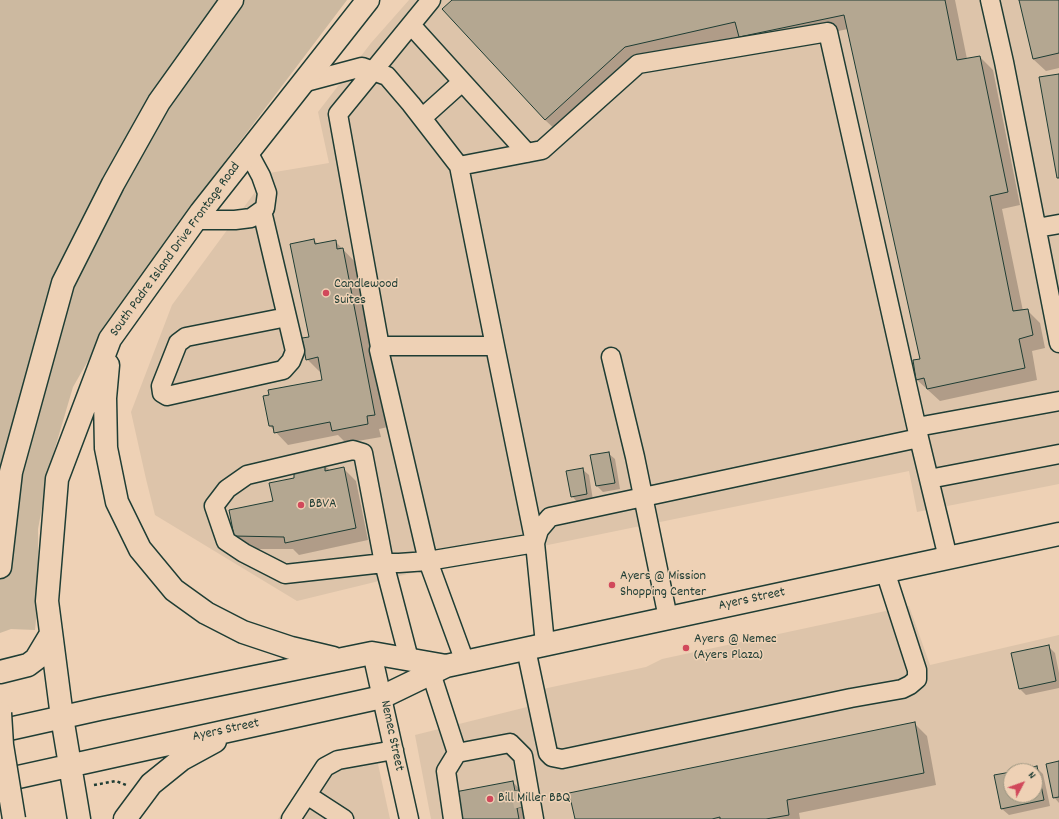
<!DOCTYPE html>
<style>
body{margin:0}
#map{position:relative;width:1059px;height:819px;overflow:hidden;background:#eed1b5;font-family:Dekko,sans-serif}
canvas{display:block}
.north{position:absolute;left:1003px;top:763px;width:40px;height:40px;box-sizing:border-box;background:#eed1b5;border:1px solid #9b9681;border-radius:50%;rotate:49deg;font-size:11px;font-weight:700;line-height:16px;text-align:center;color:#1f3d34}
.north::after{content:'';display:block;margin:auto;width:14px;height:18px;background:#d1495b;clip-path:polygon(50% 0,100% 100%,50% 72%,0 100%)}
</style>
<div id="map">
<canvas width="1059" height="819"></canvas>
<div class="north">N</div>
</div>
<script>
const c = document.querySelector('canvas').getContext('2d');
c.lineJoin = 'round';
function fillPath(path, color) { c.fillStyle = color; c.fill(path, 'evenodd'); }
const shape = rows => new Path2D(rows.map(r => 'M' + r).join(''));
function stroke(path, color, width, dash) { c.strokeStyle = color; c.lineWidth = width; c.lineCap = dash ? 'butt' : 'round'; c.setLineDash(dash || []); c.stroke(path); }
function label(font, color, halo, rows, align = 'center') {
  c.font = font + ' Dekko,sans-serif'; c.lineWidth = 3; c.setLineDash([]); c.textBaseline = 'middle'; c.strokeStyle = halo; c.fillStyle = color; for (const [text, x, y, turn = 0] of rows) {
    c.save(); c.translate(x, y); c.rotate((+turn || 0) * Math.PI / 180); c.textAlign = isNaN(turn) ? turn : align; if (halo) c.strokeText(text, 0, 0); c.fillText(text, 0, 0); c.restore();
  }
}
fillPath(shape([
 [409,0,1059,0,1059,484,917,512,909,471,416,572,297,601,155,515,146,479,131,412,172,305,269,173,329,163,318,112,371,43],
 [909,606,930,665,1059,635,1059,819,431,819,415,735,527,707,524,693,646,667,662,659],
 [1011,771,1035,771,1035,795,1011,795],
 [373,741,390,819,278,819,318,760]
]), '#ddc4aa');
fillPath(shape([
 [0,0,347,0,201,193,117,310,73,387,50,465,38,529,38,600,35,630,11,629,0,633]
]), '#ccb9a0');
fillPath(shape([
 [453,0,955,0,967,59,980,57,993,70,1020,205,1002,209,1023,311,1027,310,1040,323,1045,348,1032,351,1037,380,940,401,917,380,921,360,848,29,752,49,740,37,638,59,558,132,545,120],
 [1020,0,1059,0,1059,68,1046,71,1033,59],
 [314,240,319,245,335,241,355,262,388,427,379,429,381,437,346,443,338,435,288,445,270,426,270,395,323,381,322,372,320,372,307,359,310,338],
 [608,453,615,459,620,489,603,492,597,486],
 [325,466,331,471,343,468,356,481,368,540,299,555,293,549,248,549,235,536,274,502,295,479],
 [582,469,589,475,593,500,578,503,572,496],
 [1048,646,1055,653,1059,673,1059,688,1026,695,1020,689],
 [914,723,927,736,936,785,799,813,800,819,576,819],
 [1059,762,1059,803,1054,797],
 [1036,767,1043,774,1050,806,1009,815,1002,809,1011,773,1011,795,1035,795,1035,771,1018,771],
 [513,782,521,791,527,819,461,819]
]), '#0003');
const building = shape([
 [452,0,945,0,957,60,980,56,1008,192,990,196,1013,311,1028,309,1033,335,1019,339,1025,368,927,389,924,378,916,380,913,360,920,359,844,15,739,37,735,22,625,47,545,120,442,9,452,0],
 [1019,0,1059,0,1059,53,1033,59,1019,0],
 [1059,74,1059,178,1057,178,1039,77,1059,74],
 [314,239,315,244,336,240,337,249,343,248,375,415,367,416,368,424,332,431,330,422,274,433,273,426,269,426,263,396,269,395,268,390,322,380,318,357,306,360,302,338,309,337,290,244,314,239],
 [609,452,615,483,596,486,590,455,609,452],
 [325,464,325,471,344,467,356,528,285,543,284,537,234,536,229,510,273,501,269,483,294,478,294,471,325,464],
 [583,468,587,494,571,497,566,471,583,468],
 [1049,645,1056,681,1019,689,1011,653,1049,645],
 [915,722,924,773,787,800,789,815,766,819,720,819,720,817,712,819,575,819,569,793,915,722],
 [1059,761,1059,797,1053,798,1046,764,1059,761],
 [1037,766,1044,800,1001,809,994,775,1011,772,1011,795,1035,795,1035,771,1014,771,1037,766],
 [513,781,515,791,523,789,526,806,517,808,519,819,460,819,455,792,513,781]
]);
fillPath(building, '#b4a791');
stroke(building, '#1f3d34', 1);
stroke(shape([
 [520,790,523,807]
]), '#c5b39b', 18, [18, 9]);
const minor = shape([
 [990,0,1004,62,1059,343],
 [411,25,527,153],
 [302,83,362,67,387,76,411,104,459,166,495,346,384,346,380,347,379,350,428,561,465,662],
 [422,118,462,82],
 [459,166,542,150,638,64,828,32,919,438],
 [262,211,287,317,295,351,291,361,283,370,167,396,162,393,161,386,178,343,186,337,287,317],
 [195,220,235,220,251,218,265,208,267,193,261,176,248,152],
 [1037,228,1059,224],
 [380,347,338,114,431,0],
 [611,357,635,457,668,618],
 [917,427,1059,401],
 [929,479,1059,454],
 [545,644,535,543,539,530,550,517,919,438,948,558],
 [526,649,548,753,552,757,562,759,851,698,902,689,910,685,917,679,917,670,885,571],
 [372,653,409,819],
 [409,659,384,563,363,453,353,450,247,475,227,489,214,506,226,541,244,553,285,574,384,563,399,563,428,561,535,543,495,346],
 [431,673,457,753],
 [307,795,344,819],
 [291,819,325,767,338,760,394,750],
 [453,819,446,771,457,753,510,743,523,756,534,819]
]);
const major = shape([
 [108,365,105,398,106,448,117,502,140,549,174,590,206,613,243,632,291,648,333,658],
 [0,672,28,665,36,659,51,634],
 [0,731,99,709,372,653,446,666],
 [0,781,382,697,446,666,1059,534],
 [79,819,62,717,47,601,57,479,110,339,201,212,368,0],
 [125,819,151,784,182,759,215,741]
]);
const highway = shape([
 [0,567,11,472,63,283,113,184,159,102,232,0]
]);
stroke(minor, '#1f3d34', 21);
stroke(major, '#1f3d34', 25);
stroke(highway, '#1f3d34', 25);
stroke(shape([
 [94,785,116,781,126,785]
]), '#1f3d34', 2.5, [3, 3]);
stroke(minor, '#eed1b5', 18);
stroke(major, '#eed1b5', 22);
stroke(highway, '#eed1b5', 22);
const highwayBridge = shape([
 [0,713,2,745,14,819]
]);
stroke(highwayBridge, '#1f3d34', 25, []);
stroke(highwayBridge, '#eed1b5', 22);
for (const [x, y, r, color] of [
 [326,293,4,"#d1495b"],
 [301,505,4,"#d1495b"],
 [612,585,4,"#d1495b"],
 [686,648,4,"#d1495b"],
 [490,799,4,"#d1495b"]
]) { const dot = new Path2D(); dot.arc(x, y, r, 0, 2 * Math.PI); c.fillStyle = color; c.fill(dot); stroke(dot, '#eed1b5', 1.5); }
label('14px', '#1f3d34', '#eed1b5', [
 ["South Padre Island Drive Frontage Road",176,250,-54],
 ["Ayers Street",752,600,-12],
 ["Ayers Street",226,731,-12],
 ["Nemec Street",391,736,78]
]);
label('14px', '#1f3d34', '#eed1b5', [
 ["Candlewood",334,285],
 ["Suites",334,301],
 ["BBVA",309,505],
 ["Ayers @ Mission",620,577],
 ["Shopping Center",620,593],
 ["Ayers @ Nemec",694,640],
 ["(Ayers Plaza)",694,656],
 ["Bill Miller BBQ",498,799]
], 'left');
</script>
